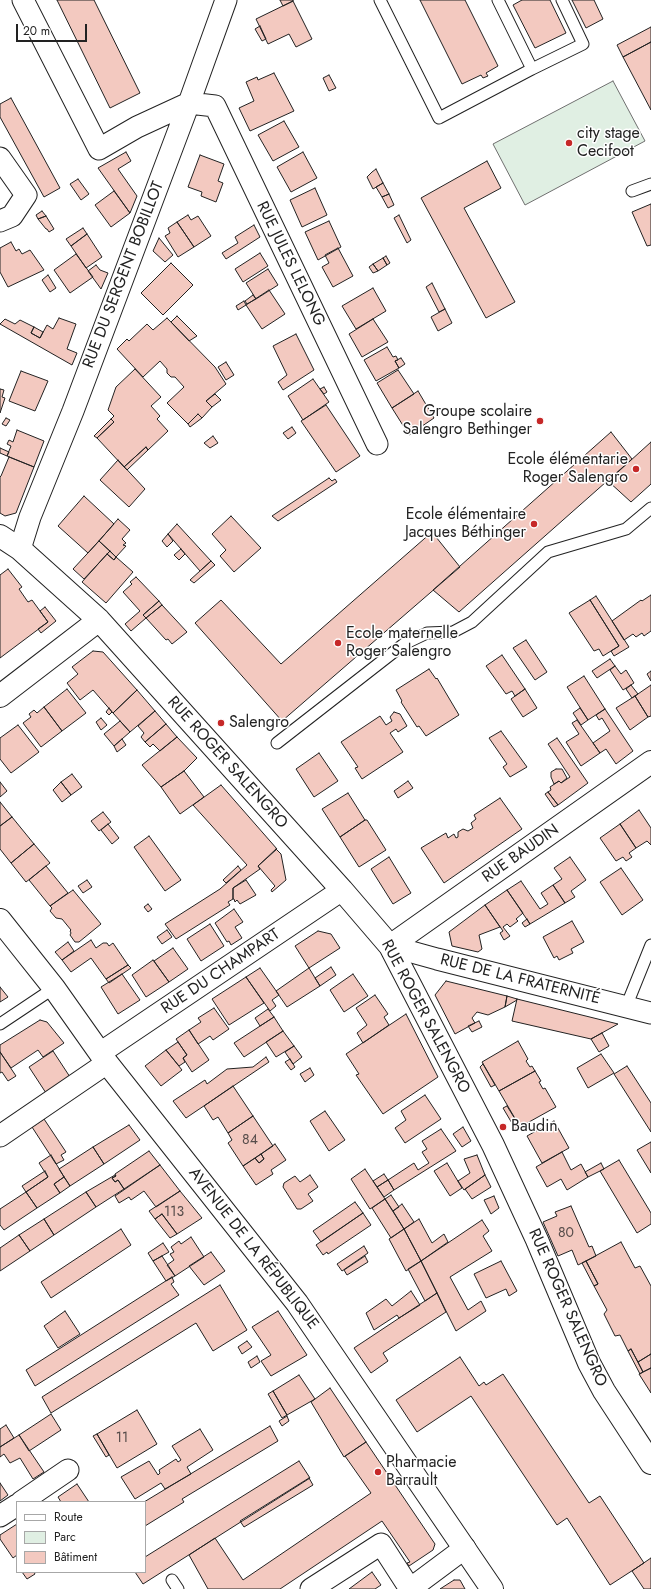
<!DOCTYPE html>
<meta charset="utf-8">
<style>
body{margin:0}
#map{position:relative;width:651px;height:1589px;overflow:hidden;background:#fff;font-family:Jost,sans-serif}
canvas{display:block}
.legend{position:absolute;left:16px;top:1501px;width:130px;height:72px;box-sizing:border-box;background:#fff;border:1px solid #a7a7a7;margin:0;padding:5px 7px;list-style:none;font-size:12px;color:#222}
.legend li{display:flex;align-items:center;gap:8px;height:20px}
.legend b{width:20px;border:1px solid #a7a7a7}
.scale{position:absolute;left:16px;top:24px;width:71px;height:18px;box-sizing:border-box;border:2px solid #222;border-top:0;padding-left:5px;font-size:12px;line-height:14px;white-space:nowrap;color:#222;-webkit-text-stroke:3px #fff;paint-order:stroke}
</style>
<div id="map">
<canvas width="651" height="1589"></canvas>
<ul class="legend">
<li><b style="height:5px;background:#fff"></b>Route</li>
<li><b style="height:11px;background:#e0efe3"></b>Parc</li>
<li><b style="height:11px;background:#f3c9c0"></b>Bâtiment</li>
</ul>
<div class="scale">20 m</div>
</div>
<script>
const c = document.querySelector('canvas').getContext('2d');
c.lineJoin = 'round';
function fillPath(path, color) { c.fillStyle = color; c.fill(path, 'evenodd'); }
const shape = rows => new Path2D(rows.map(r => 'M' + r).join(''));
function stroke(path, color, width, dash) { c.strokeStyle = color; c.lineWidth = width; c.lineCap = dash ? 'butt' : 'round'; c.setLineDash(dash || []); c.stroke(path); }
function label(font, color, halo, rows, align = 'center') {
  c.font = font + ' Jost,sans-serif'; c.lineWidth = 3; c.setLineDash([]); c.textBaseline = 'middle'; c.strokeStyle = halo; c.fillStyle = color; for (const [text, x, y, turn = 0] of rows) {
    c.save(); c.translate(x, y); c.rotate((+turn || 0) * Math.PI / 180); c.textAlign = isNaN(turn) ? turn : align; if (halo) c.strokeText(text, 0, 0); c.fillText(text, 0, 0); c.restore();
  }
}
const green = shape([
 [613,81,645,141,525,205,493,144,613,81]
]);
fillPath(green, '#e0efe3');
stroke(green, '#6f6f6f', 1);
const building = shape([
 [57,0,94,0,140,93,110,108,57,0],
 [280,0,293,0,293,1,283,6,280,0],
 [420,0,465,0,498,66,486,73,488,76,483,78,481,75,462,84,420,0],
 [522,0,550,0,566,33,535,48,513,5,522,0],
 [572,0,594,0,603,19,586,28,572,0],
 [293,1,312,39,296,47,289,34,268,44,256,19,293,1],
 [260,26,266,39,262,41,255,29,260,26],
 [651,27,651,42,623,57,617,45,651,27],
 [651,42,651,110,623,57,651,42],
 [274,73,294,111,250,131,239,108,254,101,246,82,257,77,258,80,274,73],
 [329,75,336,88,329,91,323,78,329,75],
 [11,98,60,188,44,197,0,117,0,104,11,98],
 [284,121,299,147,273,161,258,135,284,121],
 [126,152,131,161,118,169,137,196,130,213,98,168,126,152],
 [303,152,317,178,291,192,277,167,303,152],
 [200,155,224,164,218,181,223,183,216,202,201,196,202,192,188,187,200,155],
 [487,161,501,188,464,208,515,302,486,318,421,198,487,161],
 [376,169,383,183,373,189,367,177,372,172,376,169],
 [78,179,89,194,81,200,70,184,78,179],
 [383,183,389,194,382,197,376,187,383,183],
 [315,188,327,215,302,227,290,200,315,188],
 [114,191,130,213,111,227,95,205,114,191],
 [389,194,394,205,388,208,382,197,389,194],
 [651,204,651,245,647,246,632,212,651,204],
 [42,211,46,216,38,219,36,215,42,211],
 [188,215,191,220,198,216,211,236,194,247,177,222,188,215],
 [399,215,411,240,407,243,394,218,399,215],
 [46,216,54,229,49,232,47,229,46,229,38,219,46,216],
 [329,221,341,247,318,260,305,232,329,221],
 [177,222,194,247,178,257,165,236,170,233,168,228,177,222],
 [254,225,260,237,226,259,222,253,238,243,235,237,254,225],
 [83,228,87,234,71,246,66,239,83,228],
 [87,234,102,257,86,268,71,246,87,234],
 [159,238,173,255,165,262,153,251,159,238],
 [11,242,16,251,19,249,22,254,30,250,44,270,8,287,0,272,0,248,11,242],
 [338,248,353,276,333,287,322,267,329,263,325,255,338,248],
 [260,253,268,266,243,282,235,269,260,253],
 [76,254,93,277,70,293,54,270,76,254],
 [386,256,390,263,387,265,383,258,386,256],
 [383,258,387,265,378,271,373,264,383,258],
 [171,263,193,285,163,315,141,293,171,263],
 [373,264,378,271,373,273,369,267,373,264],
 [96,265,100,270,108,273,101,289,88,271,96,265],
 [268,269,278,285,256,299,246,283,268,269],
 [48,275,56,288,50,292,42,280,48,275],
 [432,283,445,309,439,312,426,287,432,283],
 [373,288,386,311,356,329,342,306,373,288],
 [269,290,285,314,262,329,246,305,269,290],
 [253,295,256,299,247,304,245,301,253,295],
 [244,301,246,305,238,310,236,306,244,301],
 [445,309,452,323,438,331,431,317,445,309],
 [177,316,197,336,189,341,171,322,177,316],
 [59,318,76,324,67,349,77,353,72,365,0,324,5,319,15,324,20,320,34,327,31,333,40,338,47,325,53,329,59,318],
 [167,318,215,367,226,384,206,401,212,407,202,418,198,414,188,424,167,403,184,387,175,377,171,377,167,373,167,369,160,361,143,377,117,349,127,339,129,341,147,324,153,330,167,318],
 [373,319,388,342,362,357,349,334,373,319],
 [34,327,43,332,40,338,31,333,34,327],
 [296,334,314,370,283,390,278,382,287,375,273,346,296,334],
 [387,347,393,357,396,356,398,360,395,361,399,368,376,381,364,360,387,347],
 [401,358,405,364,399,368,395,361,401,358],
 [226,362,234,375,226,380,218,367,226,362],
 [135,369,161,397,151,406,160,416,157,419,168,431,148,450,146,447,124,467,97,438,114,422,111,419,114,416,108,410,116,387,135,369],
 [398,370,414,394,392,408,377,383,398,370],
 [21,371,48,381,35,411,9,401,21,371],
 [313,379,329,402,303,420,288,396,313,379],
 [324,387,327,392,324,394,320,389,324,387],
 [0,389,4,390,2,397,5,398,0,413,0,389],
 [418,391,434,418,409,435,392,408,418,391],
 [215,394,221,400,212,407,206,401,215,394],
 [326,405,360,456,336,472,301,421,326,405],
 [198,414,202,418,190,427,188,424,198,414],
 [6,418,10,420,6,426,2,424,6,418],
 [111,419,114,422,97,438,94,436,111,419],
 [292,427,296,433,288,439,283,433,292,427],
 [17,430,44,441,34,467,7,456,11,446,7,444,9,440,13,442,17,430],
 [611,432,632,459,459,612,433,590,611,432],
 [213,436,218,443,210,448,204,443,213,436],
 [651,442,651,484,631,502,608,481,651,442],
 [146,447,148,450,127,470,124,467,146,447],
 [0,448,9,452,7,456,0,453,0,448],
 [9,457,34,467,16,513,5,516,0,513,0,477,1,476,9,457],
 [118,460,145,489,129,507,100,480,118,460],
 [329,478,332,481,335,479,337,482,278,521,272,516,329,478],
 [84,496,114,524,88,553,58,526,84,496],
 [231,516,261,548,234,572,220,556,226,550,212,534,231,516],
 [118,519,130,530,122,539,126,543,123,545,126,546,116,557,99,541,118,519],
 [177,524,211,561,200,571,168,534,177,524],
 [432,532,460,567,282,721,195,623,221,600,281,664,432,532],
 [168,534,173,541,167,547,162,541,168,534],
 [99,541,110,551,84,579,73,569,99,541],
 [181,549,185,554,179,560,174,555,181,549],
 [110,551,116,557,114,560,107,554,110,551],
 [107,554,114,560,116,557,133,572,106,603,82,582,107,554],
 [211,561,215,565,194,583,190,580,211,561],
 [8,569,22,587,19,589,28,602,32,600,48,622,0,658,0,575,8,569],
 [136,577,159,601,143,615,146,618,131,631,125,624,140,611,123,592,132,584,130,582,136,577],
 [651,595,651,631,644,636,642,633,636,637,633,634,624,640,612,621,641,600,642,601,651,595],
 [596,596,629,647,614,656,611,651,619,646,590,600,596,596],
 [590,600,619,646,603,656,599,649,594,651,569,613,590,600],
 [159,601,162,605,146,618,143,615,159,601],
 [162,605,187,632,172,644,168,639,166,640,146,618,162,605],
 [45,607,56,621,41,633,38,629,48,622,40,611,45,607],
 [526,640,547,672,535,680,513,648,526,640],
 [93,651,103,652,137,690,113,713,93,690,80,700,67,683,78,674,72,667,93,651],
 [502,655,525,689,515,696,512,691,506,694,486,666,502,655],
 [610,659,615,666,597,678,592,671,610,659],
 [615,666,621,674,626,670,634,683,623,690,610,670,615,666],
 [429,669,436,679,437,678,459,715,426,736,419,726,417,727,401,702,402,701,396,690,429,669],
 [651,671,651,681,647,674,651,671],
 [584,676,605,709,588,720,567,687,584,676],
 [631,685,638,694,632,698,626,689,631,685],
 [651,685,651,716,648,717,635,696,651,685],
 [67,689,86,713,62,731,44,707,67,689],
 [525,689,537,708,523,717,511,699,525,689],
 [137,690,155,711,130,732,113,713,137,690],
 [635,696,648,717,630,730,616,708,635,696],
 [44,707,62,731,41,747,23,723,31,717,29,714,34,710,37,713,44,707],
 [109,708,112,712,109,715,106,712,109,708],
 [580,708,588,720,581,725,573,713,580,708],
 [605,709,633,751,616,764,606,749,600,753,593,743,610,731,602,718,599,720,596,715,605,709],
 [155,711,166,724,145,742,141,737,144,733,138,726,155,711],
 [394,712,400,714,407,726,398,732,396,729,390,733,403,752,362,779,355,768,358,767,341,742,380,716,386,725,392,721,390,717,394,712],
 [101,718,107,725,101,730,96,722,101,718],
 [577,720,600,753,581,766,566,742,579,734,572,723,577,720],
 [120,721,130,732,114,746,104,734,120,721],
 [166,724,177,737,160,751,153,744,150,747,145,742,166,724],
 [18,725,39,752,11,773,0,759,0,738,18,725],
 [501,731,527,767,510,777,503,767,507,764,489,738,501,731],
 [177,737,197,758,184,771,161,787,142,765,177,737],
 [557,738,588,783,558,805,548,792,551,790,550,787,559,781,561,783,570,777,548,744,557,738],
 [122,739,126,745,117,752,114,746,122,739],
 [319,753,338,781,314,797,296,769,319,753],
 [556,769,562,769,567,778,561,783,559,781,554,784,551,777,551,772,556,769],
 [184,771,204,797,180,814,161,787,184,771],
 [72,774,82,787,71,795,61,782,72,774],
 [408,781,413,788,398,798,394,791,408,781],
 [0,782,7,791,0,797,0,782],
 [61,782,71,795,62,802,53,790,61,782],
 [221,785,277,849,258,866,260,869,233,888,233,899,228,902,230,905,176,939,165,924,220,889,247,865,193,805,221,785],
 [548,792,558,805,554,807,545,794,548,792],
 [348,793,365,820,340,837,322,809,348,793],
 [500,798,522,829,444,883,421,848,446,833,448,838,454,834,456,838,458,837,458,832,463,829,468,831,473,828,471,823,476,819,474,815,500,798],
 [0,802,12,817,0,826,0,802],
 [639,810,651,828,651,845,647,841,636,848,620,824,639,810],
 [103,812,111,822,99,831,91,821,103,812],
 [12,817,34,844,11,863,0,849,0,826,12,817],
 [365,820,367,820,386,850,359,867,340,837,365,820],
 [108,824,119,838,112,844,101,830,108,824],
 [620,824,636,848,629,853,632,857,626,861,623,857,616,861,600,838,620,824],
 [149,836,181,880,165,891,134,847,149,836],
 [34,844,50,863,26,882,11,863,34,844],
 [276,849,281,854,286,880,272,892,271,890,275,886,258,866,276,849],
 [389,857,411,893,393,904,371,869,389,857],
 [570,857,586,880,571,891,575,897,565,903,553,885,562,879,554,868,570,857],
 [46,866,68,893,50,906,29,880,46,866],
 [238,866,241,870,226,883,223,880,238,866],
 [621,868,643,900,622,915,600,882,621,868],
 [87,880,92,887,83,893,78,886,87,880],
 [246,880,256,895,240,904,237,900,235,902,234,899,233,899,233,888,246,880],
 [521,881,540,909,548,904,541,893,553,885,565,903,530,924,507,890,521,881],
 [73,890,101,924,79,942,75,942,70,935,71,933,70,931,71,930,62,919,56,918,50,911,52,908,50,906,73,890],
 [507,890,523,913,516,919,518,921,510,927,507,924,503,927,510,936,504,940,500,933,503,931,485,905,507,890],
 [148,904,152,909,148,912,144,907,148,904],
 [485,905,500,927,479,935,482,949,478,952,452,946,449,932,485,905],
 [234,909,243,922,235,927,242,938,231,945,229,941,227,942,215,923,234,909],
 [527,919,530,924,525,927,522,923,527,919],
 [572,921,584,942,571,949,573,953,559,960,557,956,554,958,543,937,572,921],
 [210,924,224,946,201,961,187,939,210,924],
 [167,930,172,937,162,944,157,937,167,930],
 [318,931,331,934,340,948,309,968,295,946,318,931],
 [91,940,96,948,103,943,107,943,109,946,113,943,128,965,106,979,91,958,71,972,62,960,91,940],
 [68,942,74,951,62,960,55,952,68,942],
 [173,948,188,969,169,982,154,961,173,948],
 [153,960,169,982,146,997,132,975,153,960],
 [128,965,131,968,109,983,106,979,128,965],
 [331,967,336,975,320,986,315,978,331,967],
 [260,968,279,995,272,1000,276,1006,270,1011,246,977,260,968],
 [309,968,320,986,287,1007,276,991,309,968],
 [122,974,140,1000,118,1014,101,987,122,974],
 [353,974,368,996,344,1012,330,990,353,974],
 [246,977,264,1003,229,1025,212,999,246,977],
 [446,981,507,996,505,1007,488,1015,477,1012,472,1018,475,1023,455,1034,435,995,446,981],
 [0,987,8,997,0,1002,0,987],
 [375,995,388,1014,384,1017,389,1025,363,1043,357,1033,367,1025,356,1008,375,995],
 [507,996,517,999,517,1000,505,1007,507,996],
 [517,999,618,1024,591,1039,512,1021,517,999],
 [214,1008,229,1029,213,1040,210,1036,198,1044,189,1030,201,1022,198,1018,214,1008],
 [268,1009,274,1017,260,1026,255,1018,268,1009],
 [406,1014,438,1077,383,1114,356,1075,359,1074,346,1054,406,1014],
 [274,1017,283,1031,244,1057,234,1043,274,1017],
 [40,1020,47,1022,64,1043,43,1057,38,1050,11,1068,0,1052,0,1045,40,1020],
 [479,1021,482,1027,472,1032,468,1026,479,1021],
 [189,1030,209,1060,192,1072,183,1058,187,1055,176,1039,189,1030],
 [283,1031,294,1046,276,1057,266,1042,283,1031],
 [602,1033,609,1046,599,1052,591,1039,602,1033],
 [518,1041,528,1059,526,1061,530,1067,532,1066,535,1071,499,1091,482,1062,518,1041],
 [178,1042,187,1055,183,1058,185,1062,179,1066,166,1050,178,1042],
 [294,1046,302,1057,293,1064,285,1052,294,1046],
 [166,1050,182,1070,161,1086,145,1066,166,1050],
 [53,1051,70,1077,46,1093,29,1067,53,1051],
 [0,1052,16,1076,8,1081,2,1072,0,1073,0,1052],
 [601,1054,614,1073,588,1088,577,1068,601,1054],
 [266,1057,269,1062,186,1118,173,1101,205,1080,207,1084,227,1069,253,1067,266,1057],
 [290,1059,295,1067,291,1070,285,1062,290,1059],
 [483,1064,495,1085,491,1087,480,1067,483,1064],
 [627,1066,651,1103,651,1132,614,1074,627,1066],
 [310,1068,314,1075,305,1082,300,1074,310,1068],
 [535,1071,541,1081,539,1082,543,1089,545,1088,556,1107,520,1127,499,1091,535,1071],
 [233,1086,253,1116,228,1133,218,1117,213,1120,204,1106,233,1086],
 [425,1095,441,1119,405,1143,395,1128,406,1120,401,1111,425,1095],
 [507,1106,520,1127,516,1130,503,1108,507,1106],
 [325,1111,345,1140,329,1151,310,1121,325,1111],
 [253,1116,273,1146,243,1166,228,1143,232,1140,228,1133,253,1116],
 [44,1119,66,1152,61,1155,64,1160,56,1164,32,1127,44,1119],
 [554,1121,569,1148,542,1163,527,1136,554,1121],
 [129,1125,140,1140,104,1164,93,1147,129,1125],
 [463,1127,471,1141,462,1147,453,1134,463,1127],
 [441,1129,456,1151,394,1190,388,1180,414,1163,418,1170,429,1163,422,1152,427,1149,422,1141,441,1129],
 [651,1142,651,1173,637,1150,651,1142],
 [275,1144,286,1160,271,1170,273,1174,256,1185,243,1166,255,1158,259,1163,264,1159,261,1154,275,1144],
 [93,1147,104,1164,70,1186,59,1169,93,1147],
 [149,1151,160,1165,124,1189,118,1180,115,1182,112,1178,116,1176,115,1174,149,1151],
 [562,1152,571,1170,581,1164,588,1177,567,1190,561,1179,547,1187,536,1167,562,1152],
 [261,1154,264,1159,259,1163,255,1158,261,1154],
 [51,1155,64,1177,54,1184,60,1193,37,1208,26,1192,48,1177,39,1163,51,1155],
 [477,1155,485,1175,464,1190,458,1181,470,1173,464,1159,477,1155],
 [619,1160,651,1213,651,1224,637,1233,600,1171,619,1160],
 [447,1163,462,1188,450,1196,434,1171,447,1163],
 [601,1163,604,1169,588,1177,585,1172,601,1163],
 [160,1165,180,1191,156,1207,144,1191,131,1200,129,1197,119,1203,115,1196,160,1165],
 [365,1169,385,1199,370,1209,351,1179,365,1169],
 [45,1171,48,1177,26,1192,22,1186,45,1171],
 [384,1174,388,1180,377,1187,373,1181,384,1174],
 [115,1175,116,1176,112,1178,115,1182,118,1180,124,1189,96,1207,86,1192,115,1175],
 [310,1175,318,1187,308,1194,313,1201,301,1209,297,1209,283,1187,284,1183,295,1176,300,1182,310,1175],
 [485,1175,491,1187,472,1199,465,1189,485,1175],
 [64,1177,70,1186,60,1193,54,1184,64,1177],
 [388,1180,394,1190,384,1197,377,1187,388,1180],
 [180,1191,202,1218,177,1234,162,1214,155,1219,149,1211,180,1191],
 [26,1192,37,1208,4,1230,0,1225,0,1209,26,1192],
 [86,1192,96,1207,54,1235,44,1219,86,1192],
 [391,1195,399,1207,393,1211,385,1199,391,1195],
 [494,1196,499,1208,491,1214,484,1200,494,1196],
 [385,1199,404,1229,391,1238,372,1208,385,1199],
 [355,1202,363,1213,321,1242,313,1231,355,1202],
 [402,1204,414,1222,404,1229,393,1211,402,1204],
 [571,1206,589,1247,592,1246,596,1256,578,1265,572,1250,558,1256,543,1222,557,1216,555,1212,571,1206],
 [363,1213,371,1225,328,1254,327,1252,323,1255,316,1245,363,1213],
 [162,1214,177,1234,170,1238,155,1219,162,1214],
 [44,1219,54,1235,30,1251,19,1235,44,1219],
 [419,1219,432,1243,444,1234,448,1242,421,1261,404,1229,419,1219],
 [482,1220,489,1231,483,1236,492,1251,450,1277,468,1310,481,1301,486,1311,456,1331,421,1261,482,1220],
 [121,1229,131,1245,51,1298,41,1282,121,1229],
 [404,1229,421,1261,406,1271,389,1239,404,1229],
 [19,1235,30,1251,0,1271,0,1248,19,1235],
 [191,1237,204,1257,175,1276,167,1265,174,1260,170,1254,174,1252,171,1247,179,1241,181,1244,191,1237],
 [621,1242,635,1268,640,1266,651,1286,651,1354,638,1362,631,1349,628,1351,620,1335,615,1336,604,1314,607,1310,594,1286,598,1284,586,1261,621,1242],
 [163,1243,169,1252,153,1261,148,1253,163,1243],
 [364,1246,368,1253,342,1271,337,1264,364,1246],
 [211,1252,225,1271,204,1285,189,1266,211,1252],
 [162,1256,175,1276,166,1281,153,1261,162,1256],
 [365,1256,368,1262,347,1275,344,1270,365,1256],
 [421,1261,437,1293,425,1301,408,1269,421,1261],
 [501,1261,517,1291,509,1296,506,1289,486,1298,474,1274,501,1261],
 [586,1261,598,1284,594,1286,582,1263,586,1261],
 [172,1277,174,1282,171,1284,179,1295,35,1386,26,1370,172,1277],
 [220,1285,247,1330,213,1351,196,1323,51,1413,42,1397,220,1285],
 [411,1291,420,1305,399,1318,397,1315,374,1330,366,1313,386,1299,392,1306,411,1291],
 [437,1293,446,1312,383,1353,388,1361,371,1373,354,1348,437,1293],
 [65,1311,80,1334,58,1348,44,1326,65,1311],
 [278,1311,307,1355,271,1376,261,1361,271,1355,252,1327,278,1311],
 [247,1341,252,1347,242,1354,238,1347,247,1341],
 [631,1349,643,1372,640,1374,628,1351,631,1349],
 [651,1354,651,1368,643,1372,638,1362,651,1354],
 [257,1356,260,1362,251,1368,248,1362,257,1356],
 [460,1357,479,1386,484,1382,486,1385,503,1374,589,1503,600,1496,644,1563,610,1585,567,1518,557,1525,471,1396,417,1432,396,1400,460,1357],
 [651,1368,651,1393,639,1374,651,1368],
 [299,1375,315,1399,287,1415,273,1391,299,1375],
 [330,1388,366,1442,344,1457,311,1402,330,1388],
 [273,1391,287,1415,282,1418,268,1394,273,1391],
 [137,1410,157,1444,117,1468,97,1434,137,1410],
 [51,1414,61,1430,29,1451,19,1435,51,1414],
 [287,1416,289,1421,282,1426,279,1421,287,1416],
 [6,1425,14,1438,0,1447,0,1429,6,1425],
 [270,1426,278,1441,182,1499,184,1502,145,1526,144,1502,270,1426],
 [200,1429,213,1450,187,1467,191,1474,165,1489,161,1483,135,1499,121,1477,149,1461,158,1475,160,1473,159,1470,176,1459,178,1462,181,1460,172,1446,200,1429],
 [97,1434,109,1455,106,1457,93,1436,97,1434],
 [19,1435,44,1472,33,1479,20,1458,10,1463,4,1454,0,1457,0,1447,19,1435],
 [366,1442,435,1544,433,1550,409,1566,407,1563,410,1562,382,1521,280,1589,208,1589,189,1555,215,1538,243,1580,371,1493,345,1456,366,1442],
 [299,1461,310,1478,143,1584,135,1572,145,1572,145,1557,299,1461],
 [309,1478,313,1485,244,1527,240,1521,309,1478],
 [0,1483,8,1495,0,1501,0,1483],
 [77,1484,89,1502,61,1502,58,1497,77,1484],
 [17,1524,17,1555,13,1558,0,1539,0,1535,17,1524],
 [651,1558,651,1589,644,1589,632,1571,651,1558],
 [22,1572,34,1572,35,1574,27,1579,22,1572],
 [372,1572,381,1585,375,1589,349,1589,372,1572],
 [454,1580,460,1580,465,1589,440,1589,454,1580]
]);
fillPath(building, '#f3c9c0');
stroke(building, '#222', 1);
const lane = shape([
 [380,0,439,118,532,69,498,0],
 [532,69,583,44,562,0],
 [632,191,651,184],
 [277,743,404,644,427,633,453,632,472,622,548,552,626,529,651,508],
 [626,1007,651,945],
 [0,1024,54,988],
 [172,1580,178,1589]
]);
const street = shape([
 [23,0,99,149,137,127,189,103,215,106,377,444],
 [0,158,26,195,12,216,0,221],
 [20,549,30,517,73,411,189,103,226,0],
 [390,946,437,959,651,1013],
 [100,1053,342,890],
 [0,1136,107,1063],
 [21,1502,68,1470],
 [0,1516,17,1505],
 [311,1589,381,1544,410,1589],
 [410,1589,465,1548]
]);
const secondary = shape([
 [0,536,20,549,99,620,342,890,390,946,493,1145,537,1240,589,1363,604,1391,651,1463],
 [0,696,99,620],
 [0,920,54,988,107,1063,297,1303,492,1589],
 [390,946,651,762]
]);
stroke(lane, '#222', 13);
stroke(street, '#222', 23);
stroke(secondary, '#222', 24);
stroke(lane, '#fff', 11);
stroke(street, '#fff', 21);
stroke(secondary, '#fff', 22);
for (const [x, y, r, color] of [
 [569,143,4,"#c62828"],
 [540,421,4,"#c62828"],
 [636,469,4,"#c62828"],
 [534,524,4,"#c62828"],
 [338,643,4,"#c62828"],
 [221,723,4,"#c62828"],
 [503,1127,4,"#c62828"],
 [378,1472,4,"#c62828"]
]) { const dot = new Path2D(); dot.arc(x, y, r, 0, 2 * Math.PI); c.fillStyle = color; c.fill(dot); stroke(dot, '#fff', 1.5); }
label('14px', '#564c4a', null, [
 ["84",250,1141],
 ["113",174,1213],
 ["80",566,1234],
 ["11",122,1439]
]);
label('16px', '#222', '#fff', [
 ["city stage",577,134],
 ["Cecifoot",577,152],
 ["Groupe scolaire",532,412,"right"],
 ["Salengro Bethinger",532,430,"right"],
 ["Ecole élémentarie",628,460,"right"],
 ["Roger Salengro",628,478,"right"],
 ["Ecole élémentaire",526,515,"right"],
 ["Jacques Béthinger",526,533,"right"],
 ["Ecole maternelle",346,634],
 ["Roger Salengro",346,652],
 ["Salengro",229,723],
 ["Baudin",511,1127],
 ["Pharmacie",386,1463],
 ["Barrault",386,1481]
], 'left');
label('16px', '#222', '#fff', [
 ["RUE JULES LELONG",290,264,64],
 ["RUE DU SERGENT BOBILLOT",124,275,-69],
 ["RUE ROGER SALENGRO",227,763,48],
 ["RUE BAUDIN",521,854,-35],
 ["RUE DU CHAMPART",221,972,-34],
 ["RUE DE LA FRATERNITÉ",520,980,14],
 ["RUE ROGER SALENGRO",425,1017,62],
 ["AVENUE DE LA RÉPUBLIQUE",253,1249,52],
 ["RUE ROGER SALENGRO",567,1308,66]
]);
</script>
